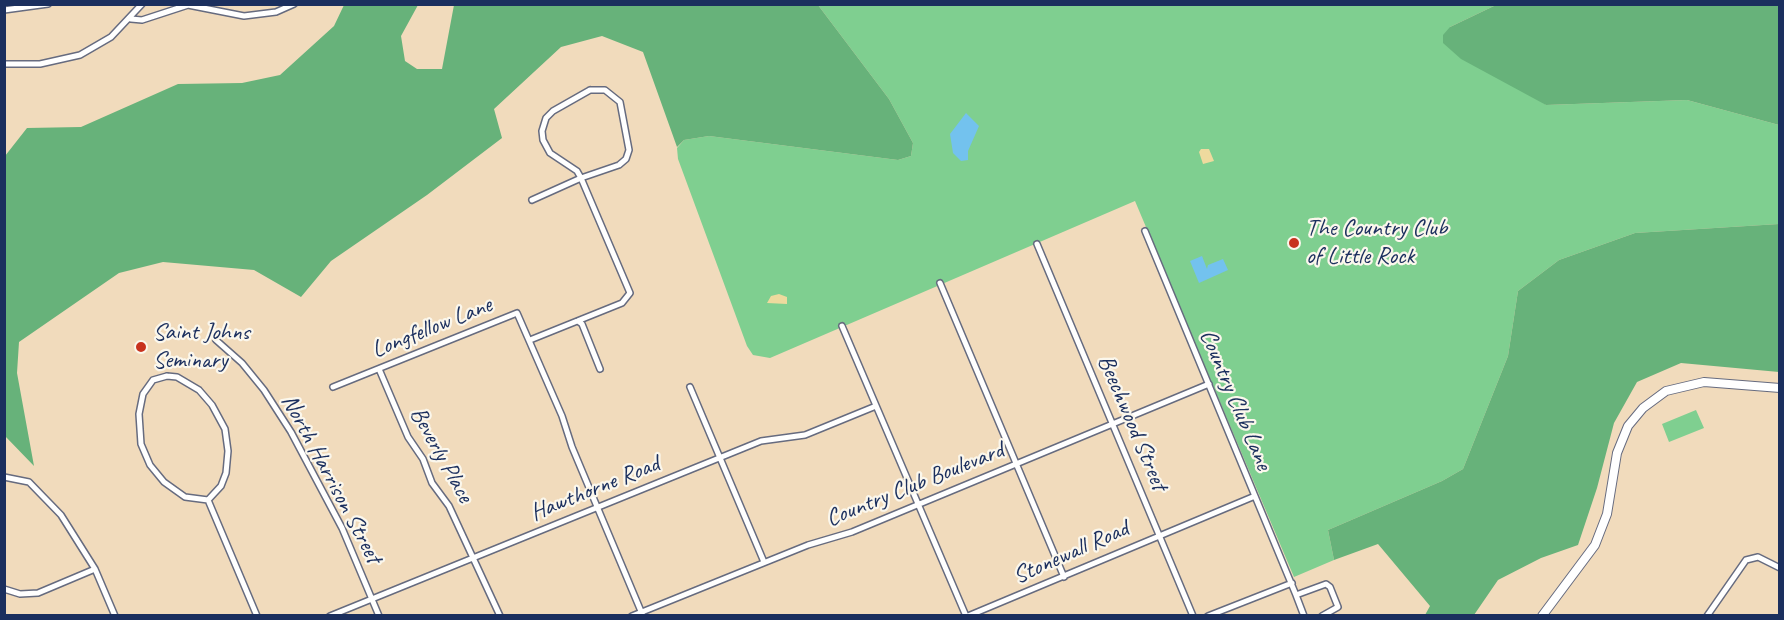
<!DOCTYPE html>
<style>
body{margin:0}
#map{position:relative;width:1784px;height:620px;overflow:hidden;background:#f1dbbc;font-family:Caveat,sans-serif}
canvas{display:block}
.frame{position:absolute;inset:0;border:6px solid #1b2f5e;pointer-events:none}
</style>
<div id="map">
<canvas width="1784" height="620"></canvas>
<div class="frame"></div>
</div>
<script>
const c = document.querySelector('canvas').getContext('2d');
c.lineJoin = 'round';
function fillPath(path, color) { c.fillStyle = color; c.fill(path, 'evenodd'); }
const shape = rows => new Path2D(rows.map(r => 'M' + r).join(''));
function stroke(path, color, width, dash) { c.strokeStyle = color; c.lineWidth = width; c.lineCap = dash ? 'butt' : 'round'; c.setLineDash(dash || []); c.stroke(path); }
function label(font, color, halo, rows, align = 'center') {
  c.font = font + ' Caveat,sans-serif'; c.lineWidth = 4.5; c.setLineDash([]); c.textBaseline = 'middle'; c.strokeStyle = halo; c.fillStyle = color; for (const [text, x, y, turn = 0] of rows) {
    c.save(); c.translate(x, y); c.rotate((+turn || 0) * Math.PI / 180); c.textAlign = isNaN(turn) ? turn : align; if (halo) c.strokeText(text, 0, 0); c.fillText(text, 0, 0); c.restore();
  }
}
fillPath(shape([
 [818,5,1496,5,1450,27,1546,105,1687,100,1779,125,1779,224,1635,233,1559,260,1518,291,1508,356,1463,469,1442,481,1328,530,1334,560,1294,577,1135,201,770,358,753,355,747,346,678,159,677,148,684,140,709,136,898,160,911,156,913,143,889,99],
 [1696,410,1704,428,1669,442,1662,424]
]), '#7fcf90');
fillPath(shape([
 [344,5,418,5,401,36,405,61,417,69,442,69,454,5,818,5,889,99,913,143,911,156,898,160,709,136,684,140,677,147,643,52,602,36,561,47,494,109,502,138,427,195,331,261,301,297,254,270,163,262,119,273,19,342,17,373,34,466,5,436,5,156,27,128,81,127,178,84,242,83,280,75,334,26],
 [1496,5,1779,5,1779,125,1687,100,1546,105,1461,59,1443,43,1443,35,1450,27],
 [1779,224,1779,372,1681,363,1637,382,1614,423,1597,488,1578,545,1541,558,1498,580,1474,615,1425,615,1430,606,1378,544,1334,560,1328,530,1442,481,1463,469,1508,356,1518,291,1559,260,1635,233]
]), '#67b27a');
fillPath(shape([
 [1201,149,1209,149,1214,161,1203,164,1199,152],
 [779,294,787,297,787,304,767,303,771,296]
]), '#eeda9e');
fillPath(shape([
 [966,113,979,126,968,151,968,160,961,161,953,153,950,134],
 [1202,256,1207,269,1208,265,1223,259,1228,270,1199,283,1190,261]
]), '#73c2ee');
const minor = shape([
 [4,10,48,4],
 [131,19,142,20,188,5,244,16,276,12,294,4],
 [4,64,40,64,80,55,111,37,142,4],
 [590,90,605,90,620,102,629,150,626,159,619,165,581,178,577,171,550,153,543,140,542,131,546,118,553,111,590,90],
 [1145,231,1296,595],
 [1037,244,1193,616],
 [940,283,1064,577],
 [578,321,582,324,600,369],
 [842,326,966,616],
 [216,340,242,363,264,390,291,432,342,528,379,616],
 [530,340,622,303,630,293,581,178,532,200],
 [379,369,408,437,423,459,432,483,449,506,500,616],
 [167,376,177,377,199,390,212,405,225,429,228,451,226,473,221,486,208,500,185,497,164,482,150,465,141,444,139,414,143,394,153,380,167,376],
 [333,387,517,313,562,416,572,447,643,616],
 [690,387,764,562],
 [4,477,29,482,61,515,95,569,115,616],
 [208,500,257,616],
 [4,589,20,594,38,593,95,569],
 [330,616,761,441,805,435,876,406],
 [632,616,808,545,852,532,1209,384],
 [968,616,1255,496],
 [1208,616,1292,583],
 [1304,616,1296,595,1326,584,1330,587,1338,607,1322,616],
 [1707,616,1746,560,1758,557,1780,568]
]);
const primary = shape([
 [1542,616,1595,545,1607,514,1617,453,1628,426,1643,408,1666,391,1704,382,1780,388]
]);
stroke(minor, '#666b7f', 8);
stroke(primary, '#666b7f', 10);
stroke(minor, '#fff', 5);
stroke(primary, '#fff', 8);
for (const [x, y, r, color] of [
 [1294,243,6,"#c8321e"],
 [141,347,6,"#c8321e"]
]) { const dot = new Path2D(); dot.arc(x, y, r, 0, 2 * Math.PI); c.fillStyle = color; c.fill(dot); stroke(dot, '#fbf7ec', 2); }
label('24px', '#1b2f5e', '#fbf7ec', [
 ["The Country Club",1306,229],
 ["of Little Rock",1306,257],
 ["Saint Johns",153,333],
 ["Seminary",153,361]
], 'left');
label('24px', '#1b2f5e', '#fbf7ec', [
 ["Longfellow Lane",432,328,-22],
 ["Country Club Lane",1235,400,67],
 ["Beechwood Street",1132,423,67],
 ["Beverly Place",441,455,61],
 ["North Harrison Street",331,479,62],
 ["Country Club Boulevard",915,485,-22],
 ["Hawthorne Road",595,489,-22],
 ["Stonewall Road",1071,553,-24]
]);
</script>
